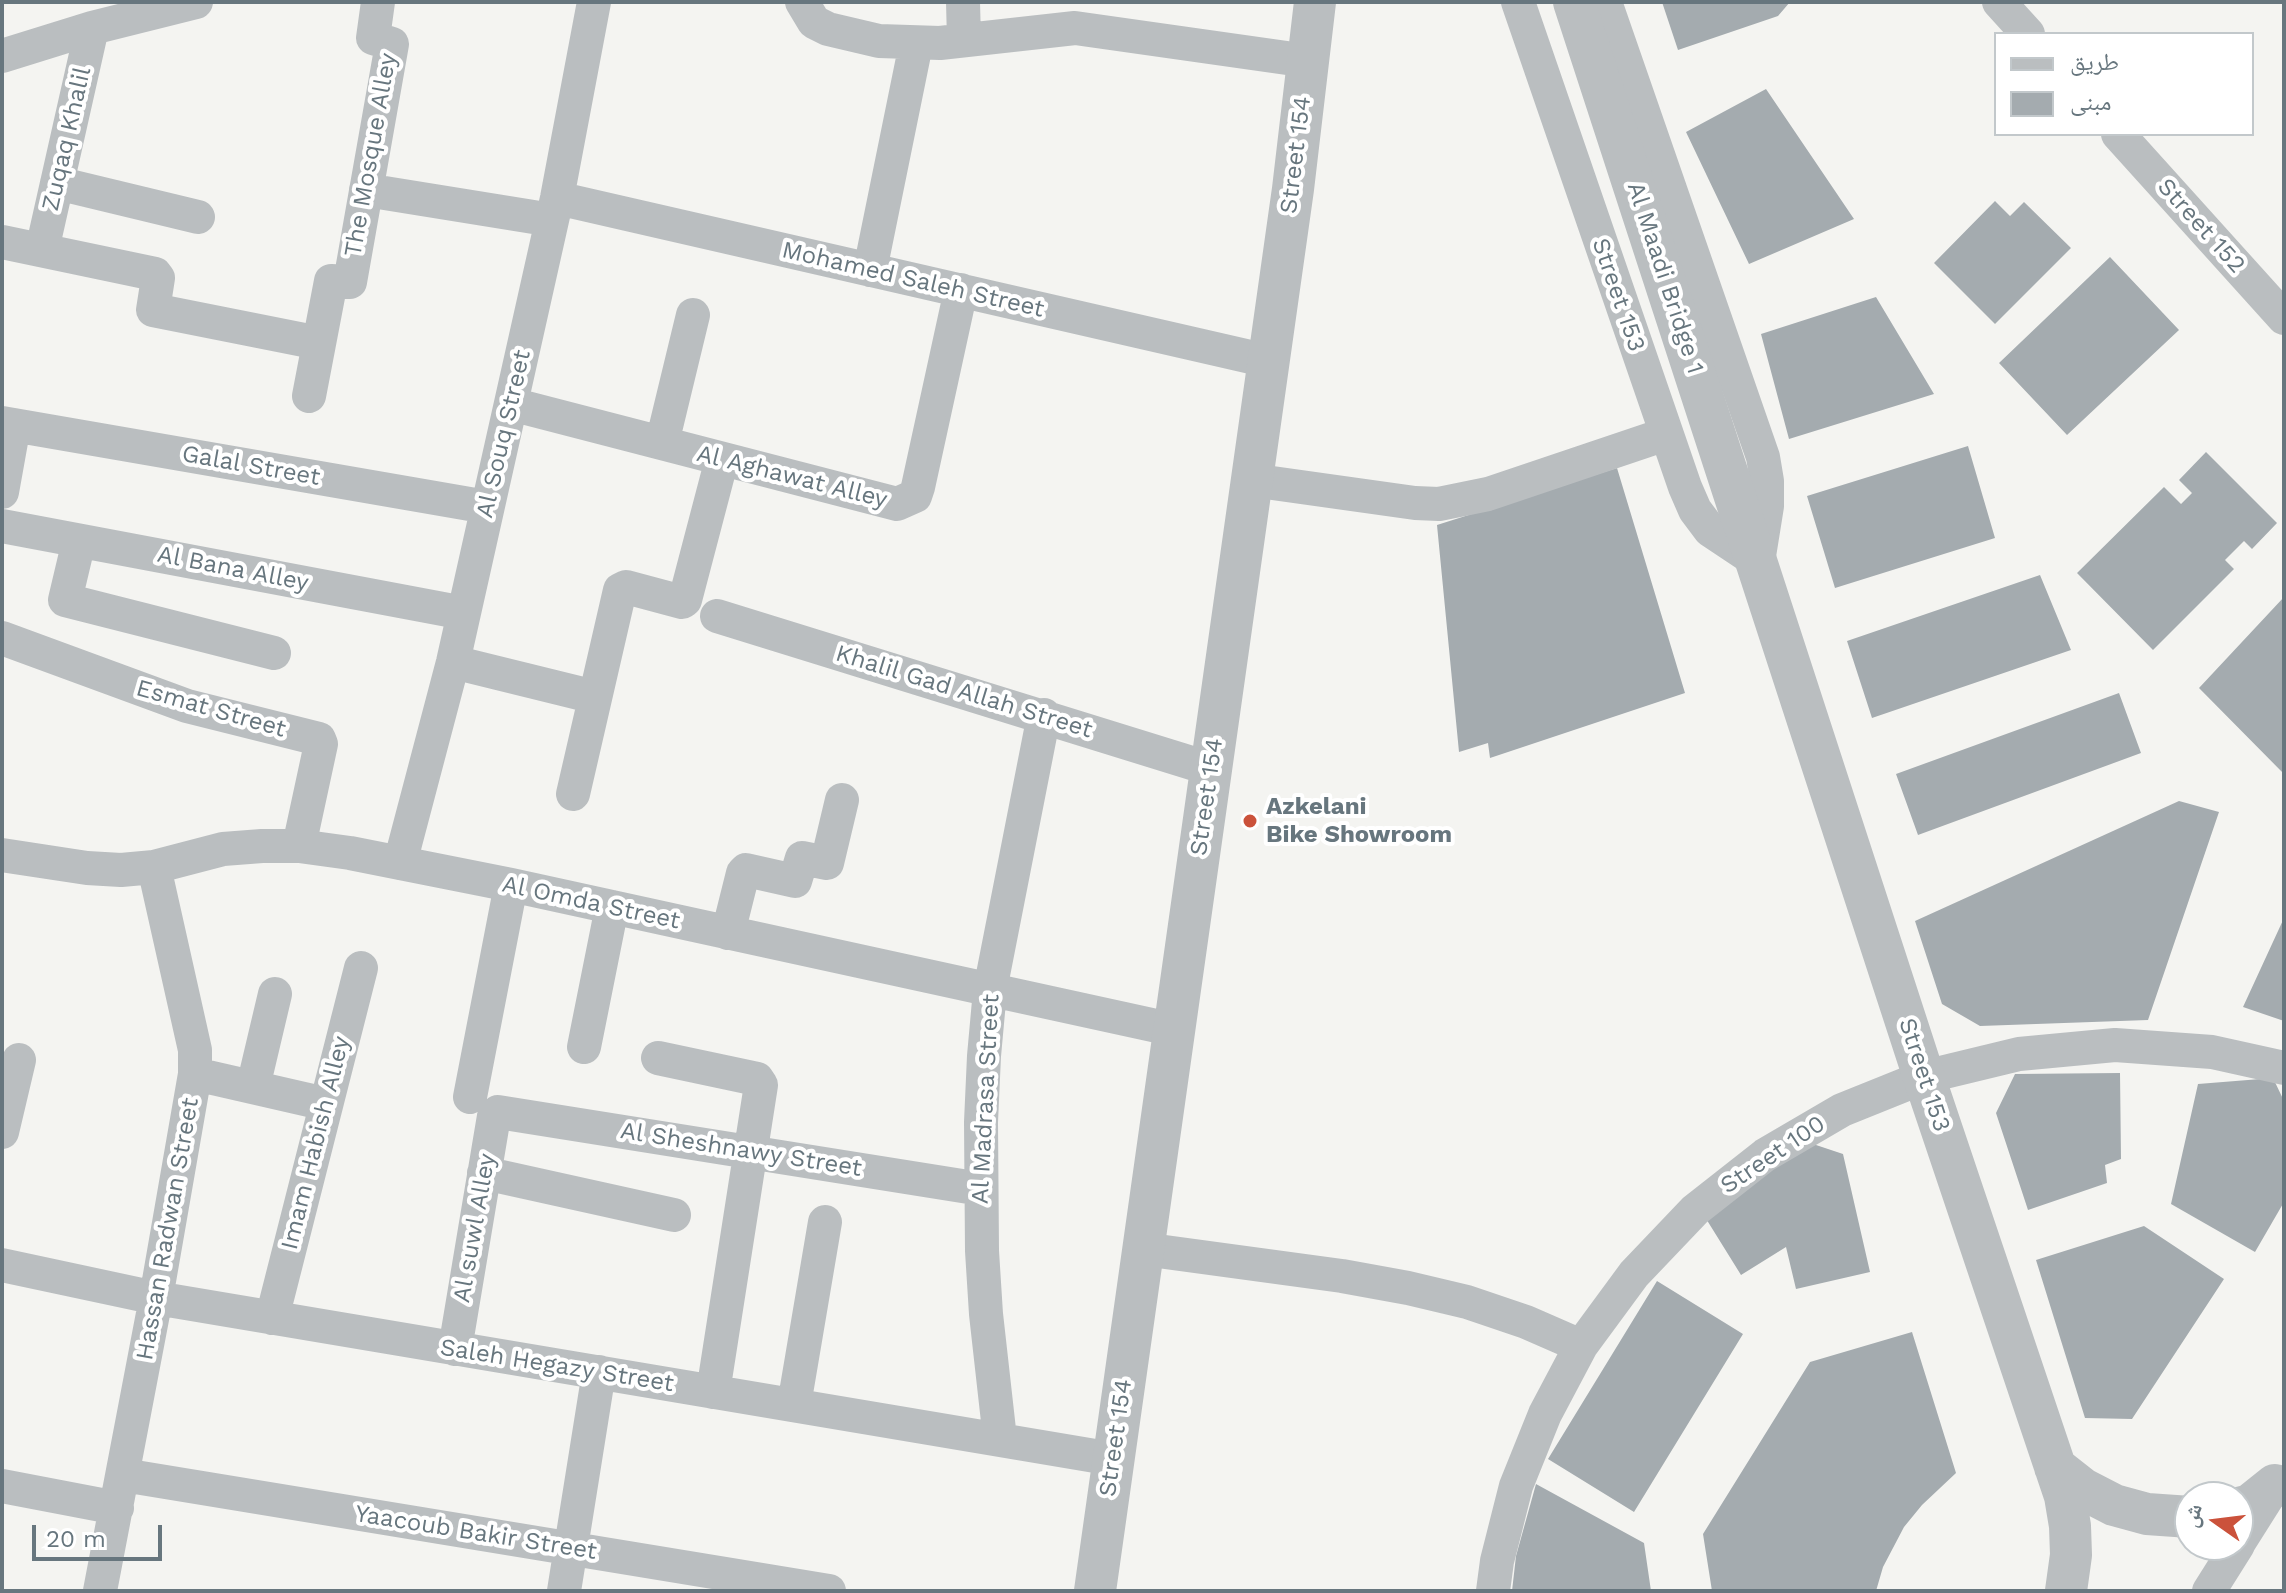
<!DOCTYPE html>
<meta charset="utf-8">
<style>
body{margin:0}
#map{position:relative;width:2286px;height:1593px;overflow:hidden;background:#f4f4f1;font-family:"Work Sans","Noto Naskh Arabic",sans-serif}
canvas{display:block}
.frame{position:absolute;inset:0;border:4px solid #67767e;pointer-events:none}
.legend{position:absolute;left:1994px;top:32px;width:260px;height:104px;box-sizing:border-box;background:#fff;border:2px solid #c2c8cb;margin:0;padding:10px 14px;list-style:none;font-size:24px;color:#67767e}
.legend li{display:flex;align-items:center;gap:16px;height:40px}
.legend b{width:40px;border:2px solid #c2c8cb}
.north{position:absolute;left:2174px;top:1481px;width:80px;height:80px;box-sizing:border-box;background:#fff;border:2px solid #c2c8cb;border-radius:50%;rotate:284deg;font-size:22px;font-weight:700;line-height:32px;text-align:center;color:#67767e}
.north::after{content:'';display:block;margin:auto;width:28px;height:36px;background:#cb523b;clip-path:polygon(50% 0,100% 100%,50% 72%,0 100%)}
.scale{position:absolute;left:32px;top:1525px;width:130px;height:36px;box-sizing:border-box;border:4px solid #67767e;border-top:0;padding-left:10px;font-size:24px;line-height:28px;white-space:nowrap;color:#67767e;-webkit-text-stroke:6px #fff;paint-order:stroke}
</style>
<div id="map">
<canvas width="2286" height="1593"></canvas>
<div class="frame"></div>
<ul class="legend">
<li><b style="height:10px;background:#babec0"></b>طريق</li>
<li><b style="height:22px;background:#a4abaf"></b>مبنى</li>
</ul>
<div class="north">ش</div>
<div class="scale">20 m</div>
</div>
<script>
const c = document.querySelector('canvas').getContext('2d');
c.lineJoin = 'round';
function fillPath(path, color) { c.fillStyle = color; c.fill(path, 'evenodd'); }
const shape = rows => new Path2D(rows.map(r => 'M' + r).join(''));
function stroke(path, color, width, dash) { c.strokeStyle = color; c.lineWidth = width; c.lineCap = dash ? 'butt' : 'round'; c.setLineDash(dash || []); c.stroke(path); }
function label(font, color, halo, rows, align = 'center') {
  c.font = font + ' "Work Sans",sans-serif'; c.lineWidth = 8; c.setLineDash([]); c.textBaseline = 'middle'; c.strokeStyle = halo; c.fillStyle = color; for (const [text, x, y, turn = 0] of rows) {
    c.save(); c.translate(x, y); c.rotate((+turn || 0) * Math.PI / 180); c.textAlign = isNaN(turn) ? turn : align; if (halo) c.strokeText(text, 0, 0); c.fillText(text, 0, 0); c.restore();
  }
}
fillPath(shape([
 [1662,2,1790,2,1778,16,1678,50],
 [1766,89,1854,219,1749,264,1686,132],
 [1995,201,2010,216,2024,202,2071,248,1995,324,1934,263],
 [2110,257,2179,330,2067,435,1999,363],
 [1876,297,1934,394,1789,439,1761,334],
 [1968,446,1995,538,1835,588,1807,496],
 [2206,452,2277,523,2252,549,2244,541,2225,560,2234,569,2153,650,2077,573,2164,487,2181,504,2192,493,2179,480],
 [1617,468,1685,693,1490,758,1488,743,1459,752,1437,525],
 [2040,575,2071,650,1872,718,1847,641],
 [2284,597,2284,774,2199,688],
 [2119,693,2141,753,1918,835,1896,774],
 [2179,801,2219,812,2148,1020,1980,1026,1942,1004,1915,921],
 [2284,918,2284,1021,2243,1007],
 [2120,1073,2121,1159,2105,1165,2107,1183,2028,1210,1996,1113,2015,1074],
 [2273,1078,2284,1101,2284,1202,2255,1252,2171,1204,2198,1084],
 [1807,1142,1843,1154,1870,1272,1796,1289,1786,1247,1741,1275,1700,1209],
 [2144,1226,2224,1279,2132,1419,2085,1418,2036,1260],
 [1657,1281,1743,1334,1634,1512,1548,1459],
 [1912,1332,1956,1473,1922,1505,1904,1527,1883,1567,1876,1591,1712,1591,1703,1534,1810,1362],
 [1536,1484,1644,1543,1651,1591,1512,1591,1516,1556]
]), '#a4abaf');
stroke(shape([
 [802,2,814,22,828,29,879,41,940,43,1075,28,1308,61],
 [963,2,964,40],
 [1518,2,1685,487,1695,510,1710,530,1758,562,1767,506,1767,481,1763,457,1605,2],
 [1999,2,2028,34],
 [2,56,92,28,196,2],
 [2118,134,2284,318],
 [57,183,198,217],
 [366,190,552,220],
 [557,198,1268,361],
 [2,242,155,274,158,278,153,310,319,343],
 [42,250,92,28],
 [870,270,916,44],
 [309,396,331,281,350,282,392,44,373,38,378,2],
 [511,404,897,504,915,496,918,487,961,290],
 [2,423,487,507],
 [662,443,693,315],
 [1251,480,1415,503,1439,504,1488,494,1666,434],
 [2,492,14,425],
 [2,526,464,613],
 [79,541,65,600,274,653],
 [717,616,1211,769],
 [2,638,187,706,319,739,321,744,299,846],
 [453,662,595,697],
 [573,794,620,590,626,587,682,602,685,600,722,459],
 [2,855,87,868,121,870,154,867,223,849,262,846,299,846,350,853,511,885,1175,1030],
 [400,863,453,662,557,198,594,2],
 [728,933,743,873,746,870,795,881,802,858,827,863,842,800],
 [584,1047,612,907],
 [658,1058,757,1079,761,1085,713,1392],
 [195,1074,326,1104],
 [253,1087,275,994],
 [470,1097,511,885],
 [2,1132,19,1060],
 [484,1173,674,1215],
 [1143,1249,1342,1276,1408,1288,1467,1302,1526,1322,1581,1346],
 [2,1265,156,1298,1113,1459],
 [272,1318,361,968],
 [455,1349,494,1116,498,1112,981,1189],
 [794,1405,825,1222],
 [1000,1439,986,1314,982,1251,981,1122,984,1056,990,990,1044,715],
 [123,1475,829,1591],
 [2,1486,117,1508],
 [2238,1544,2274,1487],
 [100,1591,156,1298,195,1074,195,1050,154,867],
 [564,1591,599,1372],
 [1493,1591,1497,1561,1516,1486,1545,1414,1581,1346,1634,1274,1695,1210,1765,1155,1842,1110,1924,1077,2019,1054,2115,1045,2212,1052,2284,1068],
 [2209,1591,2238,1545]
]), '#babec0', 34);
stroke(shape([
 [1574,2,1924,1077,2065,1496,2070,1526,2071,1555,2066,1591],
 [2055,1467,2083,1489,2114,1505,2147,1514,2190,1517],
 [2238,1508,2250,1505,2275,1485],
 [1095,1591,1293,189,1315,2]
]), '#babec0', 42);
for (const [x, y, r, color] of [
 [1250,821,8,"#cb523b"]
]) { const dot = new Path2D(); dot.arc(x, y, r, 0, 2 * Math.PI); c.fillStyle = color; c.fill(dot); stroke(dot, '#fff', 3); }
label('24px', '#67767e', '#fff', [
 ["Zuqaq Khalil",67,139,-77],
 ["The Mosque Alley",371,155,-80],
 ["Street 154",1296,155,-83],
 ["Street 152",2201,226,48],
 ["Al Maadi Bridge 1",1665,278,72],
 ["Mohamed Saleh Street",913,280,13],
 ["Street 153",1618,295,71],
 ["Al Souq Street",504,434,-77],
 ["Galal Street",251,466,10],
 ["Al Aghawat Alley",792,477,14],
 ["Al Bana Alley",233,569,11],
 ["Khalil Gad Allah Street",964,692,17],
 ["Esmat Street",211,709,16],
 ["Street 154",1207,797,-82],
 ["Al Omda Street",591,903,12],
 ["Street 153",1924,1075,72],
 ["Al Madrasa Street",986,1099,-87],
 ["Imam Habish Alley",316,1143,-76],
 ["Al Sheshnawy Street",741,1150,9],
 ["Street 100",1773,1155,-34],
 ["Al suwl Alley",475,1228,-80],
 ["Hassan Radwan Street",168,1229,-80],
 ["Saleh Hegazy Street",557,1366,9],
 ["Street 154",1116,1438,-82],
 ["Yaacoub Bakir Street",476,1533,9]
]);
label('bold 24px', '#67767e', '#fff', [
 ["Azkelani",1266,807],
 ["Bike Showroom",1266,835]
], 'left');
</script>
